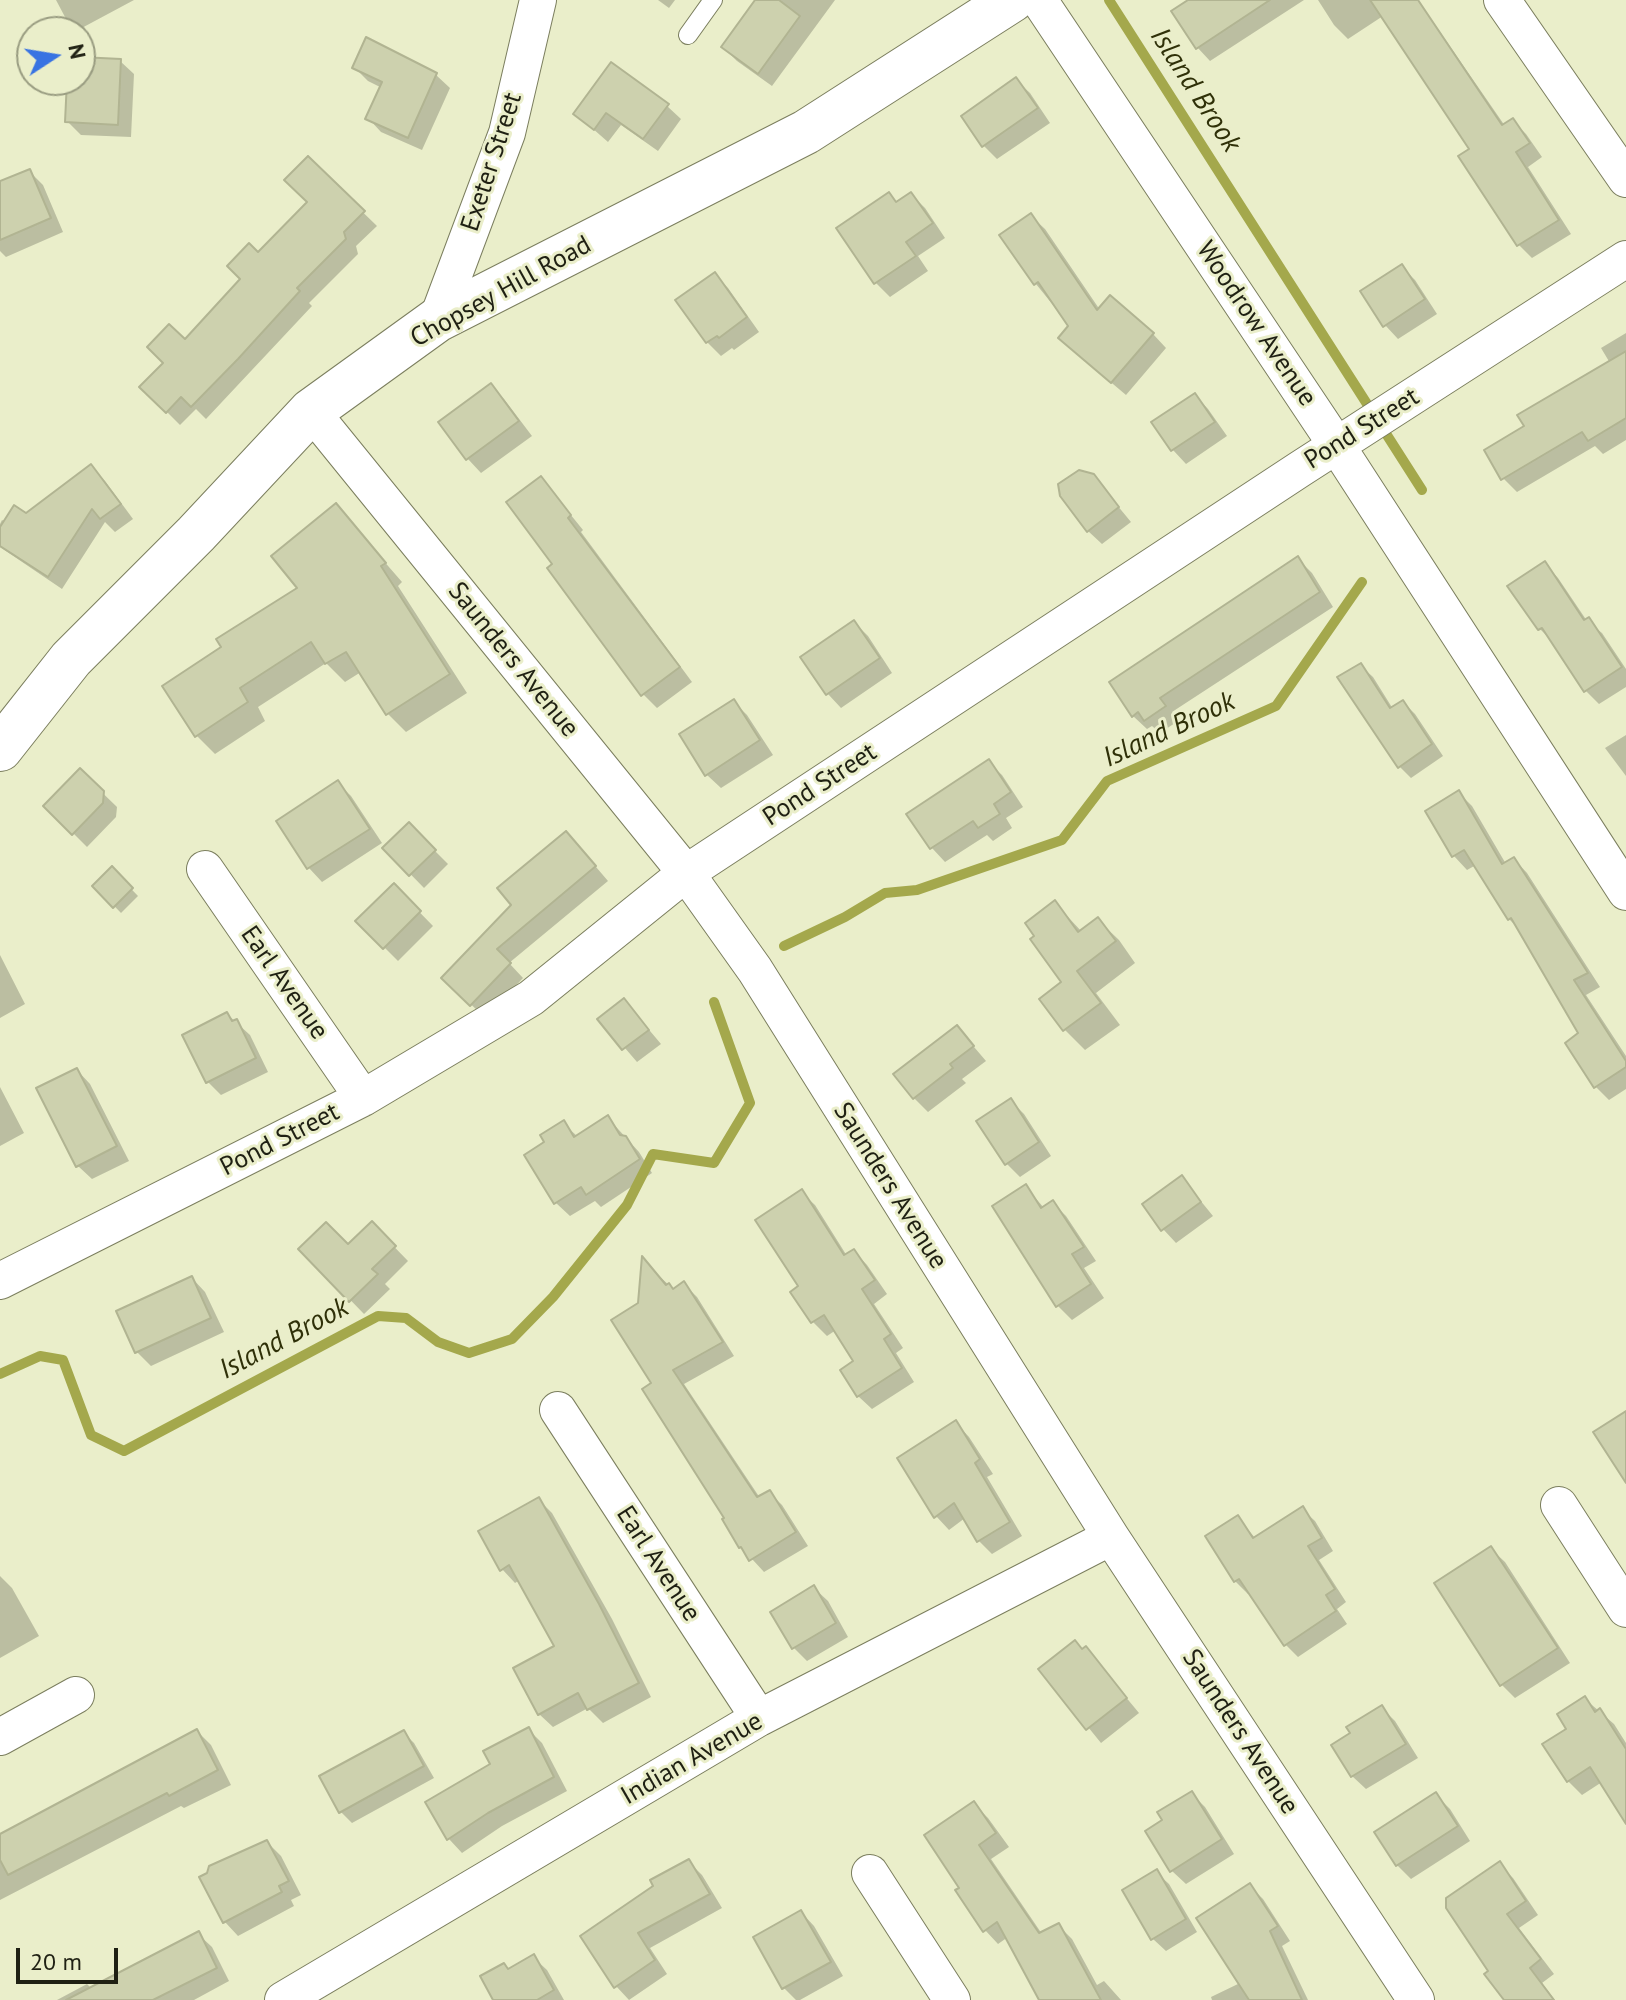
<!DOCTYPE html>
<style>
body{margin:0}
#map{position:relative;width:1626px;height:2000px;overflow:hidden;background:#eaeeca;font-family:"PT Sans",sans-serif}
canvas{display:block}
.north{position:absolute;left:16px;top:16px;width:80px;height:80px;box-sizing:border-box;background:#eaeeca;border:2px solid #999c81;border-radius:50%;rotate:78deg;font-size:22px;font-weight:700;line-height:32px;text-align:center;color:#1f2013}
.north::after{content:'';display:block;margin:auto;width:28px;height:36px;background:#3873e2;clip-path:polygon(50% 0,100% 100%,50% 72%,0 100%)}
.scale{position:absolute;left:16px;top:1948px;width:102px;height:36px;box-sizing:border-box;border:4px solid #1f2013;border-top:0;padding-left:10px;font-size:24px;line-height:28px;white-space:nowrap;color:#1f2013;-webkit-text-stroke:6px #eaeeca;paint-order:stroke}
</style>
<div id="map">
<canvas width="1626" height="2000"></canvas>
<div class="north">N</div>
<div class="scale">20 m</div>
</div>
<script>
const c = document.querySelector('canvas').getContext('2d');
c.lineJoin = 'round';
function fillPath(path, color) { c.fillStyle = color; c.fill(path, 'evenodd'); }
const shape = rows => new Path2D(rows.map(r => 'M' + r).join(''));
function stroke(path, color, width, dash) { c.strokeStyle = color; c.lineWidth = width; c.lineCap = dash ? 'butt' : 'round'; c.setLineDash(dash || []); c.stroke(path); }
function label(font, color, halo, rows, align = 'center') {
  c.font = font + ' "PT Sans",sans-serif'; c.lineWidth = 6; c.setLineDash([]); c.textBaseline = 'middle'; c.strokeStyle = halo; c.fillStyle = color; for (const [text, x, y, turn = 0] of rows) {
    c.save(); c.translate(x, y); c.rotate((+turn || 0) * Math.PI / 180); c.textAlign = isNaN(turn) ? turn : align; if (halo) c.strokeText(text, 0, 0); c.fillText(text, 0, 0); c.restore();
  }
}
fillPath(shape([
 [56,0,134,0,78,30,65,17],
 [658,0,675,0,669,8],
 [758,0,835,0,772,86,737,61,723,47],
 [1191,0,1304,0,1210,61,1197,47],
 [1318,0,1418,0,1505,126,1512,120,1526,134,1542,157,1528,167,1571,234,1532,258,1519,245,1472,149,1383,16,1348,39,1334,25],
 [80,59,120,61,134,74,131,137,81,135,67,121,69,80,80,80],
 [355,68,436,75,450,88,422,150,381,132,368,118,382,88,368,81],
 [1016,80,1030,93,1050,123,997,159,984,146],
 [667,106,681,119,658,151,621,125,608,142,576,114],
 [308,159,377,226,356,246,358,254,309,303,312,306,206,419,196,409,180,425,142,387,243,279,258,254,310,202],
 [29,171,43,185,63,232,6,257,0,251,0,188],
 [889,194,898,204,911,194,925,208,945,238,918,256,928,271,890,297,876,283,839,228],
 [1031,216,1045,229,1100,310,1153,334,1166,348,1126,395,1074,351,1070,326,1036,284,1002,235],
 [1401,266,1415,280,1437,314,1398,339,1385,325],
 [714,274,728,288,759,332,734,350,732,348,721,356,707,342],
 [1626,333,1626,440,1603,454,1595,446,1517,492,1503,478,1527,427,1610,363,1601,348],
 [491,386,504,399,532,436,481,473,468,459,441,422],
 [1195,395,1208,409,1227,436,1186,464,1173,450,1154,423],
 [91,467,105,481,133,519,115,532,105,522,62,589,0,547,0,524,2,520,6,522,26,515],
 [1093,476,1131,522,1102,544,1088,531],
 [541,478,583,530,581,532,692,682,657,708,643,694,555,565],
 [336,506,402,582,398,586,467,693,406,732,388,714,361,672,345,682,326,663,258,707,265,721,215,754,197,736,224,647,300,588],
 [1298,559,1312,573,1333,607,1172,712,1178,721,1160,733,1152,726,1147,729,1133,716],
 [1545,564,1558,578,1587,621,1602,633,1626,669,1626,687,1599,704,1586,691,1553,642,1540,629],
 [854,622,868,636,892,673,841,708,828,694,803,658],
 [1360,665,1373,677,1393,709,1403,702,1415,714,1443,756,1411,778,1399,766],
 [733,701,747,715,773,755,721,788,707,775,681,735],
 [1626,735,1626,776,1605,748],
 [988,762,1002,775,1023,807,1006,818,1012,828,993,841,987,835,945,862,932,848,909,814],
 [80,771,117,807,116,817,87,847,46,806],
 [338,783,351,796,382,843,322,882,309,868,279,821],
 [1459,793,1472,806,1506,864,1514,859,1527,873,1600,987,1586,995,1626,1056,1626,1089,1609,1100,1596,1087,1581,1034,1519,929,1509,919,1476,865,1467,870,1454,856,1427,811],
 [409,825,448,864,424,888,385,848],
 [579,847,608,881,509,963,523,978,485,1018,444,978],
 [112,869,138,896,121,913,95,886],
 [394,886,433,926,398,961,358,921],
 [1055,903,1082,932,1098,920,1119,940,1135,963,1096,993,1120,1025,1085,1050,1065,1030,1042,999,1064,982],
 [0,955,25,1004,0,1018],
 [624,1000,661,1044,637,1062,600,1019],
 [227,1014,250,1035,268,1072,221,1095,208,1082],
 [957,1027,986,1061,962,1079,966,1083,928,1112,914,1098],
 [77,1070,90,1084,129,1161,92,1179,78,1166],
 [0,1087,24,1133,0,1146],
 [1011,1101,1024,1114,1051,1156,1020,1177,1006,1163],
 [608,1118,639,1152,652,1173,601,1207,595,1201,570,1216,556,1203,546,1143,563,1123,578,1137],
 [1182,1178,1213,1216,1176,1243,1163,1229],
 [1026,1187,1044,1208,1053,1203,1066,1216,1096,1261,1084,1268,1104,1298,1072,1320,1058,1306,994,1207],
 [801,1192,815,1205,847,1256,854,1251,867,1265,887,1294,874,1304,903,1348,896,1353,914,1382,872,1409,858,1396,856,1362,836,1330,827,1336,813,1322,792,1293,801,1287],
 [372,1224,408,1261,385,1284,390,1289,364,1314,301,1249,348,1247],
 [655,1272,674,1290,684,1284,697,1297,734,1356,684,1384,760,1498,769,1492,782,1505,808,1546,764,1572,741,1547,653,1384,640,1304],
 [192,1278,205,1292,224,1332,151,1366,137,1352,119,1312],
 [956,1423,969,1437,993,1474,987,1477,1022,1536,992,1554,979,1541,965,1518,949,1530,936,1516],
 [539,1500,552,1513,612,1619,651,1697,603,1723,588,1708,553,1727,539,1714,557,1647,520,1580,515,1583,502,1569],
 [1302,1509,1315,1521,1333,1551,1319,1560,1346,1602,1337,1609,1347,1624,1298,1657,1285,1644,1251,1592,1248,1594,1235,1581,1238,1518,1256,1539],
 [1491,1549,1505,1562,1570,1663,1515,1698,1502,1685],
 [0,1576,12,1588,39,1636,0,1658],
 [814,1588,828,1601,848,1637,807,1661,794,1648],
 [1086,1649,1139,1713,1101,1743,1041,1669],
 [1585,1699,1614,1724,1626,1743,1626,1820,1602,1782,1582,1795,1568,1781,1569,1730],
 [1382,1708,1395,1721,1418,1758,1366,1789,1352,1776,1353,1734],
 [528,1729,542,1743,567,1791,502,1826,462,1853,449,1839,428,1803,492,1765],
 [197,1731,211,1745,231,1785,184,1808,181,1806,0,1900,0,1836],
 [403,1732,414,1743,434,1778,352,1823,341,1812,321,1777],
 [1191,1793,1205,1807,1234,1854,1186,1884,1172,1871,1165,1820],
 [1436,1795,1450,1809,1470,1841,1411,1879,1397,1865],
 [974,1804,988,1818,1009,1847,991,1859,1042,1934,1058,1925,1072,1939,1097,1985,1104,1981,1121,2000,1043,2000,1008,1937,998,1944,985,1930,962,1888],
 [267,1842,281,1856,301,1895,291,1900,294,1906,238,1936,225,1922],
 [688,1861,702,1875,722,1908,650,1948,667,1974,629,2000,616,1986,582,1937],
 [1499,1864,1513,1878,1538,1915,1519,1928,1554,1974,1542,1983,1555,2000,1507,2000,1490,1972],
 [1156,1872,1169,1884,1197,1932,1166,1951,1153,1939],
 [1250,1886,1263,1899,1290,1941,1282,1946,1308,2000,1212,2000,1211,1997,1240,1983],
 [801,1912,814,1926,843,1976,800,2000,796,2000,784,1988],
 [198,1934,212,1947,229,1981,194,2000,57,2000,87,1984,92,1989],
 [533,1957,547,1970,564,2000,496,2000,509,1970]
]), '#0003');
stroke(shape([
 [1109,0,1422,490],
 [784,946,845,917,885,893,917,890,1062,840,1107,781,1276,706,1362,582],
 [0,1374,40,1356,63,1360,91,1435,124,1451,378,1316,406,1318,438,1342,469,1353,512,1339,553,1297,627,1205,653,1154,714,1163,750,1103,714,1002]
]), '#a4a84c', 10);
const building = shape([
 [755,0,779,0,800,16,758,74,721,47,755,0],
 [1188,0,1270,0,1196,49,1171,11,1188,0],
 [1370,0,1418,0,1502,125,1513,118,1530,143,1516,152,1559,220,1517,246,1458,156,1469,149,1370,0],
 [366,37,437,73,408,138,365,119,382,82,352,68,366,37],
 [80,57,121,59,118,125,65,122,67,80,80,80,80,57],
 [611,62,669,104,643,139,606,113,594,130,573,114,611,62],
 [1016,77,1038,108,982,147,961,116,1016,77],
 [308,156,365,211,344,232,346,239,297,288,300,291,238,359,191,407,181,397,166,413,139,387,163,363,147,347,169,324,185,339,240,279,227,266,249,243,258,252,307,202,284,180,308,156],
 [30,169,51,218,0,240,0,181,30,169],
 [889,192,896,202,911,192,933,223,906,242,916,256,874,284,836,228,889,192],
 [1031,213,1097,310,1110,295,1154,333,1111,383,1058,338,1068,326,1038,282,1034,285,999,235,1031,213],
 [1402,264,1425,299,1383,327,1360,291,1402,264],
 [715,272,747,317,719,338,717,336,706,343,675,300,715,272],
 [1626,351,1626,418,1588,441,1582,432,1501,480,1484,450,1524,426,1517,415,1626,351],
 [491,383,519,421,466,460,438,422,491,383],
 [1195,393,1215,422,1171,451,1151,422,1195,393],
 [91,464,121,504,100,519,92,509,48,577,0,546,0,527,14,505,26,513,91,464],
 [1079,470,1094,474,1119,507,1087,532,1060,496,1058,484,1079,470],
 [541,476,571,515,568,518,680,667,641,696,547,568,552,564,506,502,541,476],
 [336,503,386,563,381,566,450,674,386,715,346,652,325,664,311,642,240,688,248,702,195,737,162,686,221,647,216,639,297,588,271,556,336,503],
 [1298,556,1320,592,1160,698,1166,706,1144,721,1138,712,1132,717,1109,682,1298,556],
 [1545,561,1584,620,1589,617,1622,667,1584,692,1542,628,1538,630,1507,586,1545,561],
 [854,620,880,658,826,695,800,657,854,620],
 [1361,663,1390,708,1403,700,1432,744,1398,768,1337,677,1361,663],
 [734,699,760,740,705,776,679,734,734,699],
 [989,759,1011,792,994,804,1000,814,978,828,973,821,930,849,906,814,989,759],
 [80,768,104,791,103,803,72,835,43,806,80,768],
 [338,780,370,829,307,869,276,821,338,780],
 [1459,790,1502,864,1514,857,1588,973,1574,980,1626,1061,1626,1067,1594,1088,1565,1043,1578,1033,1511,918,1508,920,1464,850,1452,857,1425,811,1459,790],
 [409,822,436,850,409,876,382,848,409,822],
 [566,831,596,866,497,949,511,963,470,1006,441,978,511,905,497,888,566,831],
 [112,866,133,888,113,908,92,886,112,866],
 [394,883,421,911,383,949,355,921,394,883],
 [1055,900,1078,932,1098,917,1116,941,1077,971,1101,1003,1063,1031,1039,999,1061,982,1030,939,1034,936,1025,923,1055,900],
 [624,998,649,1030,622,1050,597,1019,624,998],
 [227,1012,232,1021,237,1019,256,1058,206,1083,182,1035,227,1012],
 [957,1025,974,1046,950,1064,953,1068,913,1099,893,1074,957,1025],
 [77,1068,117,1146,76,1167,36,1088,77,1068],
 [1011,1098,1039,1142,1005,1165,976,1121,1011,1098],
 [608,1115,620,1135,626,1136,640,1159,586,1195,581,1187,554,1204,524,1155,544,1142,540,1135,564,1120,574,1137,608,1115],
 [1182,1175,1201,1202,1161,1231,1142,1204,1182,1175],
 [1026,1184,1041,1208,1053,1200,1084,1247,1072,1254,1091,1284,1056,1307,992,1206,1026,1184],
 [802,1189,844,1255,854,1249,875,1280,862,1289,891,1334,884,1339,902,1368,857,1397,840,1370,853,1361,824,1315,811,1323,790,1292,798,1286,755,1220,802,1189],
 [372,1221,396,1246,372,1269,378,1274,349,1302,298,1249,326,1222,348,1244,372,1221],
 [642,1256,666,1285,669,1283,673,1289,684,1281,723,1342,673,1370,757,1497,770,1490,796,1532,749,1561,741,1547,739,1548,722,1519,724,1518,642,1389,651,1383,611,1320,638,1303,642,1256],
 [192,1276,211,1318,135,1353,116,1311,192,1276],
 [1626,1411,1626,1483,1593,1432,1626,1411],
 [956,1420,980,1459,975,1463,1010,1522,977,1542,954,1503,934,1518,897,1458,956,1420],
 [539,1497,599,1604,639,1683,587,1710,578,1693,538,1715,513,1668,554,1646,509,1565,500,1571,478,1531,539,1497],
 [1303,1506,1322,1538,1308,1546,1335,1589,1326,1595,1336,1611,1284,1646,1239,1579,1234,1582,1205,1536,1238,1515,1253,1538,1303,1506],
 [1491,1546,1558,1648,1500,1686,1434,1583,1491,1546],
 [814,1585,836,1623,792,1649,770,1612,814,1585],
 [1075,1640,1082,1649,1086,1646,1127,1698,1086,1730,1038,1669,1075,1640],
 [1585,1696,1595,1712,1600,1708,1626,1749,1626,1824,1590,1767,1567,1782,1542,1744,1566,1729,1557,1714,1585,1696],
 [1382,1705,1406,1744,1351,1777,1331,1745,1350,1733,1346,1727,1382,1705],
 [529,1727,554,1777,488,1813,447,1840,425,1802,490,1764,483,1751,529,1727],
 [197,1729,218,1770,169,1796,167,1793,8,1875,0,1860,0,1834,197,1729],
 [404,1730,424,1766,339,1813,319,1776,404,1730],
 [1192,1791,1222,1839,1170,1872,1145,1831,1162,1820,1157,1812,1192,1791],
 [1436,1792,1458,1826,1396,1866,1374,1832,1436,1792],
 [974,1801,996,1833,979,1845,1039,1933,1059,1923,1101,2000,1039,2000,997,1922,983,1932,955,1890,959,1888,924,1835,974,1801],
 [267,1840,289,1881,279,1886,282,1892,223,1923,199,1877,207,1873,209,1866,267,1840],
 [689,1859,710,1894,638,1933,655,1960,614,1988,580,1936,653,1886,650,1880,689,1859],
 [1500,1861,1526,1901,1507,1914,1541,1959,1530,1968,1554,2000,1504,2000,1484,1974,1488,1971,1446,1908,1446,1898,1500,1861],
 [1157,1869,1186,1919,1151,1940,1122,1890,1157,1869],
 [1250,1883,1278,1926,1270,1931,1302,2000,1249,2000,1196,1918,1250,1883],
 [801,1910,831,1962,782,1989,753,1937,801,1910],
 [199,1931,217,1968,153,2000,66,2000,199,1931],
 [534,1954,554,1990,537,2000,493,2000,480,1976,504,1963,508,1969,534,1954]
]);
fillPath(building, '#cdd1ae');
stroke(building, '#b1b492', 2);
const service = shape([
 [688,35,713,0]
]);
const minor = shape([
 [1039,0,1337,446,1626,892],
 [1502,0,1626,179],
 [437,320,507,133,538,0],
 [311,411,686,873,755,970,1111,1537,1416,2000],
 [205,869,363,1098],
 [0,1281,363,1098,531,998,686,873,1300,469,1626,259],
 [558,1410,759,1718],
 [1559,1505,1626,1609],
 [0,1737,76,1695],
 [870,1873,952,2000],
 [283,2000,759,1718,1111,1537]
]);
const tertiary = shape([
 [0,749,71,659,196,534,311,411,437,320,806,132,1012,0]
]);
stroke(service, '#7b7e5e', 20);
stroke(minor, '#7b7e5e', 38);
stroke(tertiary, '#7b7e5e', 46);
stroke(service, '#fff', 18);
stroke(minor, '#fff', 36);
stroke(tertiary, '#fff', 44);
label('26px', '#1f2013', '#eaeeca', [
 ["Exeter Street",492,162,-72],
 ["Chopsey Hill Road",501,292,-29],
 ["Woodrow Avenue",1256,324,56],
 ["Pond Street",1362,429,-32],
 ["Saunders Avenue",513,660,51],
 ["Pond Street",820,785,-33],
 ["Earl Avenue",284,983,55],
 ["Pond Street",280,1140,-27],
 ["Saunders Avenue",890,1186,58],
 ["Earl Avenue",658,1564,57],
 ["Saunders Avenue",1240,1732,57],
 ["Indian Avenue",692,1759,-30]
]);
label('italic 28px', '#2f3008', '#eaeeca', [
 ["Island Brook",1195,90,57],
 ["Island Brook",1169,730,-25],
 ["Island Brook",284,1339,-28]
]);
</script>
